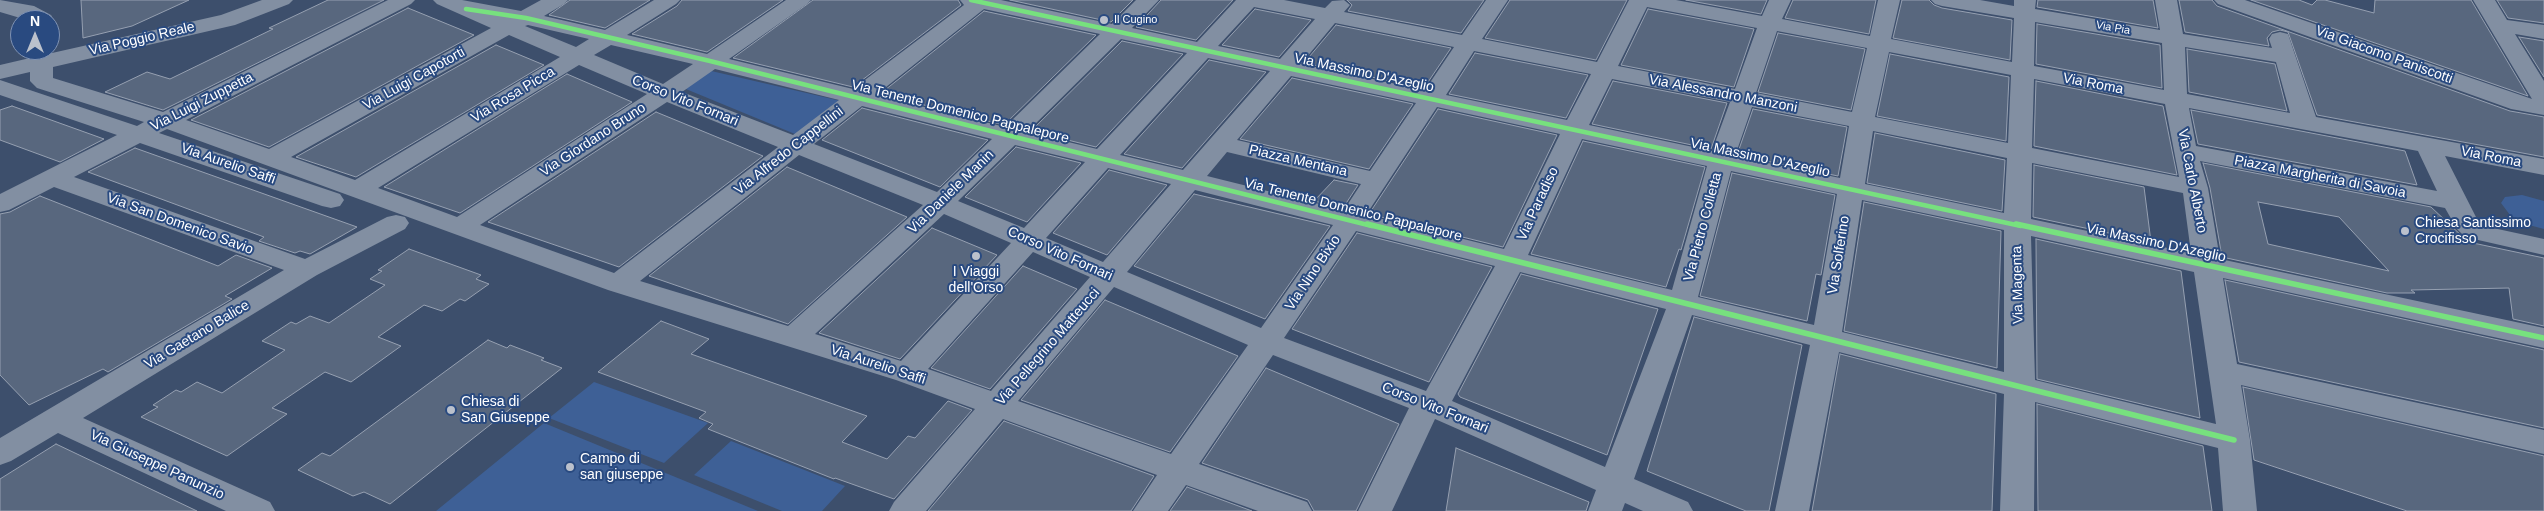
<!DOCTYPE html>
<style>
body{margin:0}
#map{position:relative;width:2544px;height:511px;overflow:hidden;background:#3d4f6c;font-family:Helvetica,sans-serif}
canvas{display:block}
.north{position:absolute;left:10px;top:10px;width:50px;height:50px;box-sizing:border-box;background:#294a80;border:1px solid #7f92b3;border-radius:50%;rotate:0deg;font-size:14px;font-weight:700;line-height:20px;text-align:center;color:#fff}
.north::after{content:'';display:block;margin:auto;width:18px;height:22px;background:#bbc1cc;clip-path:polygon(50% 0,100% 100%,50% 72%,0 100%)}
</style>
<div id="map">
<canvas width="2544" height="511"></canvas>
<div class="north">N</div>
</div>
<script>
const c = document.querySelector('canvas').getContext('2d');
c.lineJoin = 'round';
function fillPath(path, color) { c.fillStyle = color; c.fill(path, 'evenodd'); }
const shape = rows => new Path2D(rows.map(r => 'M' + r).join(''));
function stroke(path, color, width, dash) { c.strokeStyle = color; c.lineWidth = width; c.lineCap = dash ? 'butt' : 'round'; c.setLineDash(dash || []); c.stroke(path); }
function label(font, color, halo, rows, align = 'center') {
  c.font = font + ' Helvetica,sans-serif'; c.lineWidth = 4; c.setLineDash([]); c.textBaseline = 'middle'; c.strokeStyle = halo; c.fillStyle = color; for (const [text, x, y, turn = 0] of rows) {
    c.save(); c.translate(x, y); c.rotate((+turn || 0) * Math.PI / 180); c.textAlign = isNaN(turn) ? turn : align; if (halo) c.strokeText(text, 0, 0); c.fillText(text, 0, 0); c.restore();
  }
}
fillPath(shape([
 [707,70,841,101,795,134,681,87],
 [2522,195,2544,201,2544,229,2529,225,2510,215,2501,203,2505,197],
 [594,382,708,423,664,463,549,418],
 [544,423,758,511,436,511],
 [731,441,845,486,822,511,782,511,694,475]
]), '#3e6096');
const building = shape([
 [81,0,189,0,132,26,83,38,81,0],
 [328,0,384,0,163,110,105,92,147,72,170,79,273,29,269,28,328,0],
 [570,0,650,0,605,28,549,15,570,0],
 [682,0,783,0,707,52,632,34,677,6,682,0],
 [813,0,958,0,961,5,853,87,733,58,813,0],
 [1010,0,1133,0,1111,22,1010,0],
 [1161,0,1233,0,1196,40,1136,27,1161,0],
 [1347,0,1484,0,1461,33,1348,11,1352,5,1347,0],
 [1510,0,1627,0,1596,60,1485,38,1510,0],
 [1686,0,1767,0,1761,14,1686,0],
 [1793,0,1876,0,1869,34,1785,18,1793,0],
 [1902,0,1929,0,1934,5,1942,8,2012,20,2010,60,1893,38,1902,0],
 [2038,0,2153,0,2158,28,2037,7,2038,0],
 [2179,0,2212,0,2217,6,2510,111,2544,117,2544,157,2317,115,2288,32,2280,30,2272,32,2267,38,2269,46,2185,32,2179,0],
 [2251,0,2299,0,2312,5,2317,0,2325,0,2374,13,2375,0,2471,0,2528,96,2251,0],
 [2497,0,2544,0,2544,23,2508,18,2497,0],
 [408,8,474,35,269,147,191,120,408,8],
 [1255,9,1311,20,1279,57,1222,45,1255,9],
 [1648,9,1754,29,1734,87,1621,65,1648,9],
 [984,11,1096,35,1004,125,880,94,984,11],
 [2037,24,2160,45,2162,88,2036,64,2037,24],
 [1336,25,1451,48,1424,88,1304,63,1336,25],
 [1778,33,1865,49,1851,110,1758,92,1778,33],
 [2519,37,2544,41,2544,77,2519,37],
 [1122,41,1183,54,1096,147,1031,131,1122,41],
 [496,45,544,65,356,177,296,157,496,45],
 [2187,49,2275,64,2287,111,2189,92,2187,49],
 [1475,53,1588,75,1566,118,1449,94,1475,53],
 [1890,54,2009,77,2006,141,1877,116,1890,54],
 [1209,60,1266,72,1182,168,1124,154,1209,60],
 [567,74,632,102,460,213,384,187,567,74],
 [1292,78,1413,104,1369,169,1240,139,1292,78],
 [1613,81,1727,103,1711,149,1592,124,1613,81],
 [2036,81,2163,106,2177,175,2034,146,2036,81],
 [12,106,104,139,60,162,0,140,0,110,12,106],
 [862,108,988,140,940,187,822,140,862,108],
 [1438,109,1557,135,1503,247,1369,214,1438,109],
 [1753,109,1847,127,1838,176,1737,155,1753,109],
 [2191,110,2405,151,2417,185,2198,144,2191,110],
 [656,112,763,156,619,267,488,222,656,112],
 [1875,133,2005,160,2002,211,1867,183,1875,133],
 [1583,141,1705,167,1681,250,1679,249,1666,287,1531,254,1583,141],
 [1016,147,1081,163,1027,222,965,197,1016,147],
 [135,148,357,227,310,254,300,251,295,253,259,241,264,237,88,172,135,148],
 [2203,163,2431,207,2464,238,2473,243,2544,258,2544,326,2513,319,2509,288,2411,290,2415,293,2387,293,2222,257,2210,188,2203,163],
 [2258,202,2339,217,2389,271,2268,244,2258,202],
 [2034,165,2144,187,2151,242,2033,217,2034,165],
 [787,167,907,217,788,324,649,276,787,167],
 [1109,170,1167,185,1107,255,1053,233,1109,170],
 [1732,173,1835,195,1821,275,1816,274,1807,321,1700,296,1732,173],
 [1334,180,1358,185,1343,208,1314,201,1334,180],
 [1194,194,1330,226,1265,319,1134,266,1194,194],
 [40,196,218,266,236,255,272,268,225,296,232,299,108,372,103,369,29,405,0,375,0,214,10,212,40,196],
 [1864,202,2001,231,1997,368,1844,331,1864,202],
 [932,228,997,255,900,359,819,333,932,228],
 [1357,233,1492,267,1429,382,1292,329,1357,233],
 [2036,239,2181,271,2200,418,2037,379,2036,239],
 [409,249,481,275,476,279,489,284,465,301,460,299,442,311,424,305,378,337,401,346,351,382,325,372,272,408,287,414,227,456,141,417,158,407,153,405,176,390,181,392,197,382,222,393,285,350,262,341,291,322,296,324,310,316,329,323,385,285,370,279,382,271,378,270,409,249],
 [1023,266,1077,289,990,389,931,368,1023,266],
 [1521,274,1658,309,1607,455,1460,397,1458,394,1521,274],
 [2225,280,2544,350,2544,428,2239,362,2225,280],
 [1105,300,1238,356,1170,452,1021,400,1105,300],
 [1694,317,1802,345,1769,511,1746,511,1647,471,1694,317],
 [661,321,709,339,691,354,867,416,842,442,887,459,908,436,915,438,948,401,972,410,894,499,835,478,834,479,708,429,713,424,699,418,706,412,598,372,661,321],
 [488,340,507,348,510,345,544,358,541,360,562,368,390,504,364,492,353,496,298,470,322,453,330,456,488,340],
 [1840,354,1996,394,1992,511,1812,511,1840,354],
 [1266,368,1399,424,1356,511,1314,511,1308,500,1202,463,1266,368],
 [2243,387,2544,456,2544,511,2407,511,2254,460,2243,387],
 [2037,404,2203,446,2212,511,2038,511,2037,404],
 [1004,421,1154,476,1131,511,928,511,1004,421],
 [56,444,197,511,0,511,0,479,56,444],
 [1456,448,1589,502,1586,511,1446,511,1456,448],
 [1187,487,1252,511,1170,511,1187,487]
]);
fillPath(building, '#58677e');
stroke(building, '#96a0b1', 1);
fillPath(shape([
 [0,0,34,6,51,15,54,20,50,25,50,20,27,20,0,12,0,0],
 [262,0,293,0,289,4,235,25,53,67,53,78,163,112,388,0,415,0,411,4,186,120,269,149,491,28,437,4,433,0,462,0,521,11,541,0,568,0,564,4,544,16,605,30,654,0,680,0,676,4,627,35,707,54,786,0,811,0,807,4,729,59,853,89,964,5,960,0,1001,0,1112,24,1136,0,1159,0,1132,28,1197,42,1236,0,1284,0,1325,8,1332,1,1344,0,1350,5,1344,12,1462,35,1486,0,1508,0,1482,39,1597,62,1629,0,1676,0,1762,16,1769,0,1791,0,1782,19,1870,36,1878,0,1900,0,1891,39,2012,62,2014,18,1942,6,1935,4,1931,0,1980,0,2014,6,2014,0,2036,0,2035,9,2160,30,2155,0,2177,0,2183,34,2272,48,2269,39,2272,34,2280,32,2288,34,2316,117,2544,159,2544,175,2445,156,2477,219,2485,225,2493,228,2544,239,2544,255,2465,237,2457,229,2445,208,2200,161,2208,188,2220,259,2544,328,2544,348,2223,278,2237,364,2544,430,2544,454,2241,385,2250,440,2257,511,2223,511,2218,448,2035,402,2034,511,2000,511,2004,394,1839,352,1809,511,1775,511,1810,345,1692,315,1634,479,1688,502,1693,511,1643,511,1625,503,1622,511,1588,511,1596,490,1435,419,1392,511,1358,511,1409,408,1273,355,1199,464,1307,502,1312,511,1258,511,1186,485,1168,511,1133,511,1157,475,1003,419,926,511,889,511,894,502,975,409,896,380,608,290,167,129,159,133,340,194,344,200,340,206,331,208,322,206,140,143,74,177,305,259,387,217,396,215,405,217,409,223,405,229,317,275,83,418,270,502,275,511,226,511,58,433,11,461,0,465,0,438,284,270,54,187,9,210,0,212,0,194,117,135,0,95,0,80,137,126,144,122,37,88,30,81,30,72,0,79,0,65,30,58,30,50,50,50,50,47,52,53,221,15,262,0],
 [1254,7,1315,19,1280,59,1218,46,1254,7],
 [1647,7,1757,28,1735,89,1618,66,1647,7],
 [984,9,1100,34,1005,127,876,95,984,9],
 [2035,22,2162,43,2164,90,2034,66,2035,22],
 [1335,23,1454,47,1425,90,1301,64,1335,23],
 [528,25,589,39,576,47,525,26,528,25],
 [1777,31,1867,48,1852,112,1756,93,1777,31],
 [509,35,560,57,355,180,291,157,509,35],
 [1121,39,1187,53,1097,149,1027,132,1121,39],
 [611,45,693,64,663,84,594,55,611,45],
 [2185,47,2276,62,2290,113,2187,94,2185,47],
 [1474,51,1591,74,1567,120,1446,95,1474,51],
 [1889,52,2011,75,2008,143,1875,117,1889,52],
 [1208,58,1270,71,1183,170,1120,155,1208,58],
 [579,65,647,94,457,217,378,188,579,65],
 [715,69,839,100,793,135,682,92,715,69],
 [1291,76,1416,103,1370,171,1237,140,1291,76],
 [1612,79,1730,102,1712,151,1589,125,1612,79],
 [2034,79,2165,104,2179,177,2032,148,2034,79],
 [667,102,778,147,614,273,480,225,667,102],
 [862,106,992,139,937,192,814,144,862,106],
 [1437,107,1560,134,1504,249,1366,215,1437,107],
 [1752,107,1849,126,1840,178,1735,156,1752,107],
 [2189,108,2418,151,2437,191,2196,146,2189,108],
 [1873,131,2007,158,2004,213,1865,184,1873,131],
 [1582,139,1707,166,1672,290,1528,255,1582,139],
 [1015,145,1085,162,1024,228,958,201,1015,145],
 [1227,152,1361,184,1344,210,1207,176,1227,152],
 [799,155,923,205,788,326,640,281,799,155],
 [2032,163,2183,193,2191,253,2031,219,2032,163],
 [1108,168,1171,184,1103,262,1046,238,1108,168],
 [1731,171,1837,194,1814,325,1698,297,1731,171],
 [1195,190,1333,225,1261,328,1127,272,1195,190],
 [1862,200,2004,230,2004,372,1842,332,1862,200],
 [944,214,1011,243,901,361,815,334,944,214],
 [1356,231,1495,266,1426,391,1284,338,1356,231],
 [2031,236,2194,272,2216,424,2035,380,2031,236],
 [1033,252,1090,277,991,391,928,369,1033,252],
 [1520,272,1666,309,1605,467,1452,401,1520,272],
 [1114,287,1248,345,1171,454,1018,401,1114,287],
 [2214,0,2245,0,2532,99,2473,0,2495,0,2507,20,2544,25,2544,39,2515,34,2544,81,2544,115,2511,109,2218,4,2214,0]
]), '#828fa2');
stroke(shape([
 [971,0,2021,226],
 [466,9,526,18,710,61,1372,226]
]), '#77e17e', 4.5);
stroke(shape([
 [1367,224,2234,440],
 [2016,224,2544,338]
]), '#77e17e', 5.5);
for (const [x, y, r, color] of [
 [1104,20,5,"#bbc1cc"],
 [2405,231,5,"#bbc1cc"],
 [976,256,5,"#bbc1cc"],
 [451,410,5,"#bbc1cc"],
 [570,467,5,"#bbc1cc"]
]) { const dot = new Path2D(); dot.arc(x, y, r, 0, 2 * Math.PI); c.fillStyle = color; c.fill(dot); stroke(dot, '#294a80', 2); }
label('11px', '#fff', '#294a80', [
 ["Il Cugino",1114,20]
], 'left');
label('11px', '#fff', '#294a80', [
 ["Via Pia",2113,28,10]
]);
label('14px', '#fff', '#294a80', [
 ["Via Poggio Reale",142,39,-13],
 ["Via Giacomo Paniscotti",2384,55,20],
 ["Via Massimo D'Azeglio",1364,73,12],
 ["Via Luigi Capotorti",414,79,-29],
 ["Via Roma",2093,84,11],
 ["Via Alessandro Manzoni",1723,94,11],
 ["Via Rosa Picca",513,95,-31],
 ["Corso Vito Fornari",685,101,22],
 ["Via Luigi Zuppetta",202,102,-27],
 ["Via Tenente Domenico Pappalepore",960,112,14],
 ["Via Giordano Bruno",593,140,-33],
 ["Via Alfredo Cappellini",789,151,-38],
 ["Via Roma",2491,157,11],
 ["Via Massimo D'Azeglio",1760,158,12],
 ["Piazza Mentana",1298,161,13],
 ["Via Aurelio Saffi",228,164,19],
 ["Piazza Margherita di Savoia",2320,177,11],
 ["Via Carlo Alberto",2192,181,79],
 ["Via Daniele Manin",951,192,-44],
 ["Via Paradiso",1538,204,-65],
 ["Via Tenente Domenico Pappalepore",1353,210,14],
 ["Via San Domenico Savio",180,224,20],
 ["Via Pietro Colletta",1703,227,-75],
 ["Via Massimo D'Azeglio",2156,243,12],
 ["Corso Vito Fornari",1060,254,24],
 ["Via Solferino",1839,255,-81],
 ["Via Nino Bixio",1313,273,-56],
 ["Via Magenta",2018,285,-91],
 ["Via Gaetano Balice",197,335,-31],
 ["Via Pellegrino Matteucci",1048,347,-49],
 ["Via Aurelio Saffi",878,365,18],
 ["Corso Vito Fornari",1435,408,22],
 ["Via Giuseppe Panunzio",157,465,25]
]);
label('14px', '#fff', '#294a80', [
 ["Chiesa Santissimo",2415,223],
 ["Crocifisso",2415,239],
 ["I Viaggi",976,272,"center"],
 ["dell'Orso",976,288,"center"],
 ["Chiesa di",461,402],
 ["San Giuseppe",461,418],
 ["Campo di",580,459],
 ["san giuseppe",580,475]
], 'left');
</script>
